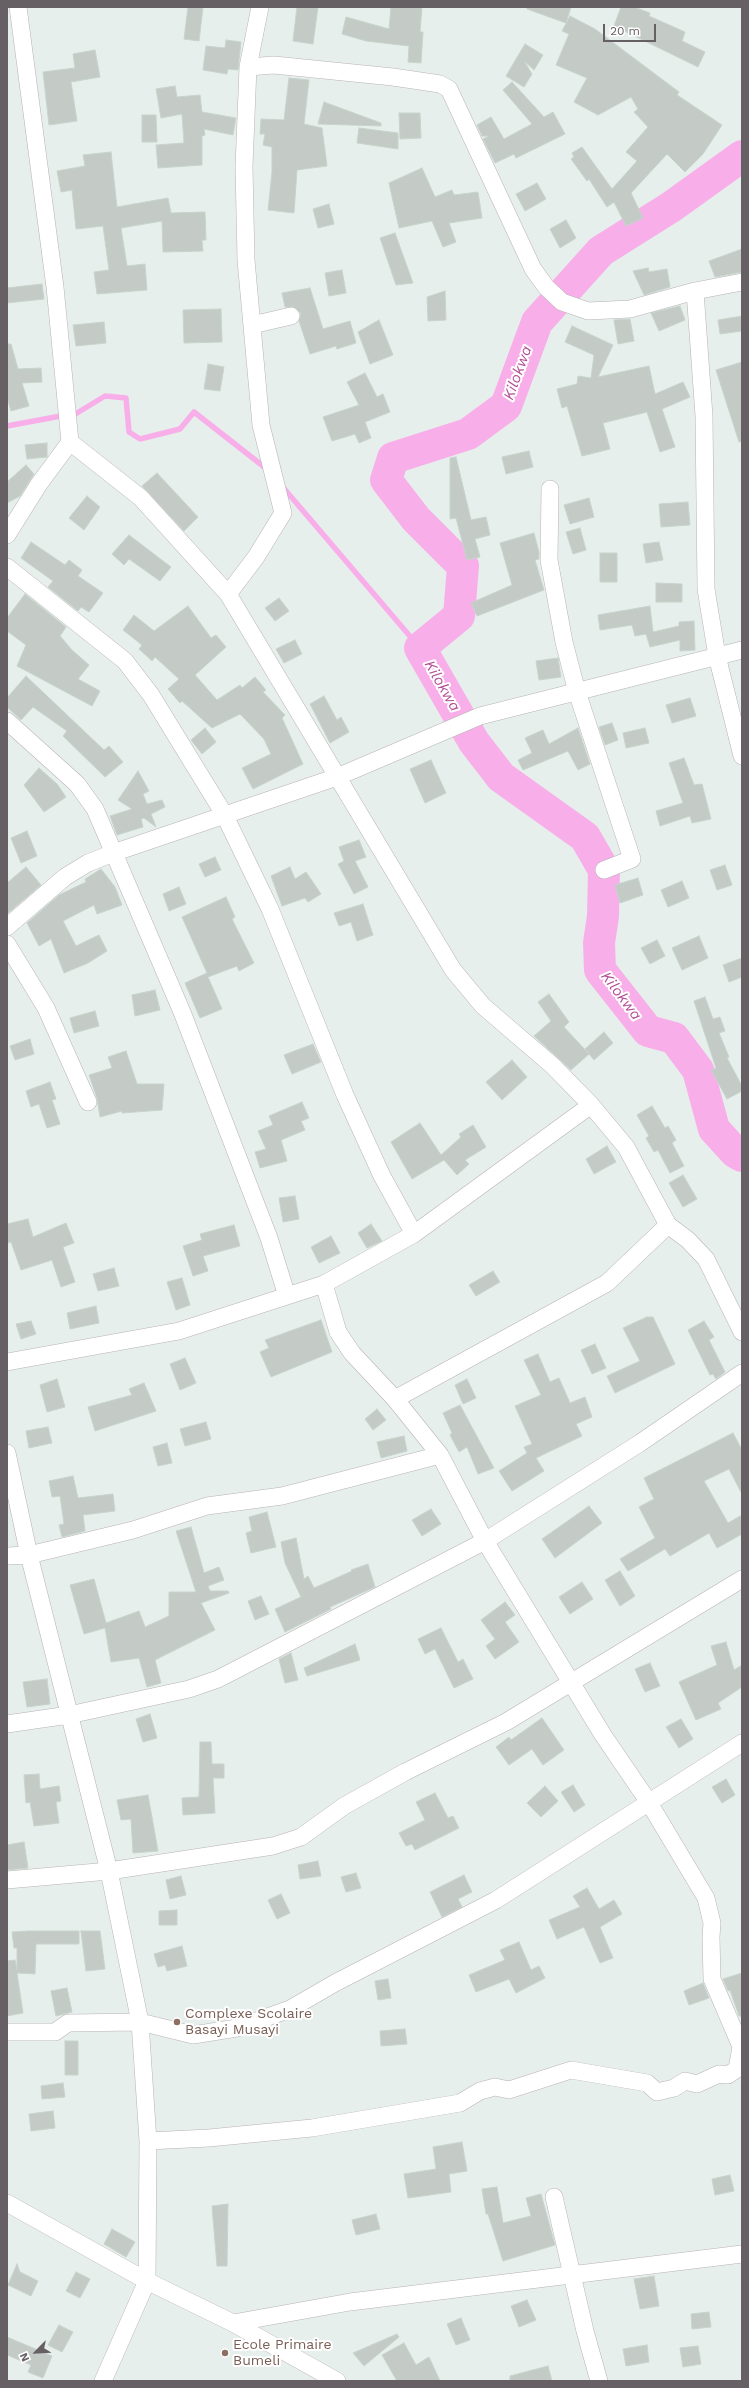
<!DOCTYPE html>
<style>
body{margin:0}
#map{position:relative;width:749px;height:2388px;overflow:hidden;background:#e7efec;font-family:"Work Sans",sans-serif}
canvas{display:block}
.frame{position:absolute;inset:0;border:8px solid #665f64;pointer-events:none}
.north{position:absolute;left:16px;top:2332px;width:40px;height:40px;-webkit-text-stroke:3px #fff;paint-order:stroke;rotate:246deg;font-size:11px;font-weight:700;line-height:16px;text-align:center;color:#665f64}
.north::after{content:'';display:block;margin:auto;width:14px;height:18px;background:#665f64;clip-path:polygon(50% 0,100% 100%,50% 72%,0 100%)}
.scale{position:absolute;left:603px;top:24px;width:53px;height:18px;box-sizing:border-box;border:2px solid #665f64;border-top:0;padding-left:5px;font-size:12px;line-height:14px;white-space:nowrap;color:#665f64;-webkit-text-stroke:3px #fff;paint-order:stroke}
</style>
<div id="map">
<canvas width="749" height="2388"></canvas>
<div class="frame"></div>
<div class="north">N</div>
<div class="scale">20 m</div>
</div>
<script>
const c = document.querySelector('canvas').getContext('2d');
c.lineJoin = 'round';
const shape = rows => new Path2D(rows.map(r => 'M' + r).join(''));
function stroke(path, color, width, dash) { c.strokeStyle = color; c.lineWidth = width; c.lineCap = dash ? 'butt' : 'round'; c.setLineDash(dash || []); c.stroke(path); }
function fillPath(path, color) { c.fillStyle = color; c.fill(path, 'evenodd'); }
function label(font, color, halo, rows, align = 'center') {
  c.font = font + ' "Work Sans",sans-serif'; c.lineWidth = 4; c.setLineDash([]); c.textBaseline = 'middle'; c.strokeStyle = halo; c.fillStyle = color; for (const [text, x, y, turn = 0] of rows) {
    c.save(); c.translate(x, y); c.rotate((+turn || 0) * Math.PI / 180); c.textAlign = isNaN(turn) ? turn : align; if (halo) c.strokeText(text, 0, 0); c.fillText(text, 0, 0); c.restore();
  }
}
stroke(shape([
 [7,426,77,413,105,396,126,398,129,432,140,439,180,429,194,412,268,470],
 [281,485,420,648]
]), '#f8afe9', 5.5);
stroke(shape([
 [742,156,671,207,601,251,537,322,506,406,468,434,393,458,386,480,416,519,463,566,459,616,420,648,474,742,501,777,585,837,604,870,603,916,599,943,600,970,648,1031,674,1038,698,1070,714,1129,735,1152,742,1156]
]), '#f8afe9', 32);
const building = shape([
 [188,7,203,7,199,41,184,39,188,7],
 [297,7,318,7,313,44,293,41,297,7],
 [391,7,422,7,420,32,423,32,421,63,408,62,409,46,366,41,342,34,346,17,389,29,391,7],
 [527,7,571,7,566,23,527,9,527,7],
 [621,7,634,7,650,13,649,16,685,32,682,41,705,52,698,67,614,26,621,7],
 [570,16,595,29,679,92,677,95,722,125,703,154,685,172,667,154,631,193,643,218,626,226,614,202,607,207,589,179,587,181,571,159,574,157,572,153,582,147,612,189,637,161,626,152,648,127,634,112,638,109,631,97,598,115,574,102,587,78,556,65,569,34,562,31,570,16],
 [226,40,241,42,238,70,228,69,227,74,203,70,206,46,225,48,226,40],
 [525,44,543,55,534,70,524,61,532,74,524,87,506,76,525,44],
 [95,50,100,77,71,82,77,121,49,125,43,72,75,68,73,54,95,50],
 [289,78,309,80,304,124,322,128,327,166,297,170,294,213,268,210,272,172,272,147,263,145,265,134,260,134,261,119,284,120,289,78],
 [512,82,544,117,553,112,565,134,516,158,514,154,495,163,483,139,489,136,482,136,477,125,491,117,504,139,532,124,503,90,512,82],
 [175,86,177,97,200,95,202,112,236,118,233,135,204,129,205,135,202,136,202,165,158,168,156,145,184,143,182,114,161,118,156,89,175,86],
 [324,102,381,123,381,126,318,124,324,102],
 [399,113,420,113,421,138,400,139,399,113],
 [142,115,156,115,157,142,142,142,142,115],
 [359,128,398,133,398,149,357,143,359,128],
 [111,152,117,207,168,198,171,213,205,212,206,240,202,240,203,251,163,252,162,221,121,228,127,266,145,264,147,290,97,294,94,272,109,270,103,226,76,229,72,190,61,192,57,171,85,166,83,155,111,152],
 [422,168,435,197,452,190,454,195,478,192,482,218,449,223,456,242,443,247,432,221,399,228,389,183,422,168],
 [537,183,546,199,525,211,516,194,537,183],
 [329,204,334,224,318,228,313,209,329,204],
 [566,220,576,238,560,248,550,229,566,220],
 [395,233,413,283,396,285,380,238,395,233],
 [742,249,742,272,715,277,709,261,742,249],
 [648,268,649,272,667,269,670,287,644,295,633,271,648,268],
 [342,270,346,293,329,296,325,273,342,270],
 [42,284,44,299,7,303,7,288,42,284],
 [310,288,323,329,350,321,356,343,337,349,336,346,310,354,299,321,301,313,294,307,285,307,282,293,310,288],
 [445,291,446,320,428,321,427,297,445,291],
 [680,306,685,320,659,331,651,313,680,306],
 [221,309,222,342,184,343,183,310,221,309],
 [742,316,742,331,720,334,718,320,742,316],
 [630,319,634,341,618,344,614,320,630,319],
 [379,320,393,355,370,364,358,332,379,320],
 [104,322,106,343,76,346,73,325,104,322],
 [572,326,613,345,598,377,649,366,655,394,683,382,690,397,662,409,675,447,660,452,647,412,603,423,610,449,582,456,567,406,562,408,557,389,577,384,578,376,591,378,594,355,565,342,572,326],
 [7,344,11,344,18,369,41,368,42,382,22,383,29,406,11,411,7,397,7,344],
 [742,362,742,441,739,442,716,370,742,362],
 [208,364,224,367,220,391,204,389,208,364],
 [365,373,377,397,383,394,390,412,365,422,371,438,359,443,355,434,332,441,323,417,359,405,347,382,365,373],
 [47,443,47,457,27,459,25,445,47,443],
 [529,451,533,467,506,474,502,457,529,451],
 [456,457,471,520,486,517,490,535,475,539,480,557,467,560,456,518,450,519,450,458,456,457],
 [26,465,34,474,20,496,7,503,7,482,26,465],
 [157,473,198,517,184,531,142,486,157,473],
 [87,496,100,507,84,530,69,518,87,496],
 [589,498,594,517,570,524,564,505,589,498],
 [688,502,690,525,661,527,659,504,688,502],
 [580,528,586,550,573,554,566,532,580,528],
 [534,533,539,552,539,559,535,560,544,590,477,616,471,603,512,585,500,543,534,533],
 [129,535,171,567,160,581,129,559,124,565,112,554,129,535],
 [31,542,65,565,69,560,82,570,78,576,103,593,89,612,81,607,78,611,48,587,53,581,21,558,31,542],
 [659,542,663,560,646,563,643,544,659,542],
 [600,553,617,553,617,582,600,582,600,553],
 [656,583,682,584,682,602,656,602,656,583],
 [25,594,66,627,60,636,72,650,89,665,78,679,100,691,92,706,17,666,26,645,7,631,7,618,25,594],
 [279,598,289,611,275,621,265,608,279,598],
 [188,606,211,638,216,635,226,647,195,675,217,700,240,685,242,688,255,677,266,690,263,692,285,715,282,718,303,764,253,789,242,768,271,754,264,739,240,714,212,728,182,701,180,703,168,689,179,679,155,657,152,661,139,649,142,645,123,630,134,615,154,631,188,606],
 [650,606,653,632,679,626,679,622,694,621,695,650,680,651,680,640,650,647,646,634,635,636,632,625,600,630,598,615,650,606],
 [295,640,302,654,284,663,276,649,295,640],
 [558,658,561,677,539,680,536,661,558,658],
 [26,676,104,750,109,746,123,762,105,777,63,736,67,731,33,707,21,720,7,707,7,698,26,676],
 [324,696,337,720,341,717,349,732,330,743,310,704,324,696],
 [690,698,696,716,672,723,666,705,690,698],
 [612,723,618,740,605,745,599,727,612,723],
 [205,728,216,742,202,754,191,740,205,728],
 [578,728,590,764,578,770,568,751,523,770,518,760,532,753,525,738,543,730,549,744,578,728],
 [645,728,649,743,626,748,623,733,645,728],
 [684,758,694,785,702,784,711,819,692,823,690,816,660,826,656,811,683,803,669,763,684,758],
 [431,760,446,793,425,803,410,769,431,760],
 [39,768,57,784,66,797,44,812,24,785,39,768],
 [138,771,149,791,143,794,147,804,162,800,165,807,151,814,156,827,144,818,141,819,143,827,117,835,110,816,132,809,118,800,138,771],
 [27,831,37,856,21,863,11,838,27,831],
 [359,840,366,857,355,861,368,887,354,894,338,864,344,861,339,847,359,840],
 [215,857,221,870,205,877,199,864,215,857],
 [725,865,732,885,717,890,710,870,725,865],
 [26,867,41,885,7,914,7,883,26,867],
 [290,867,295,879,306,872,321,894,308,902,305,898,282,906,271,876,290,867],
 [101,869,115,887,122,905,97,914,94,905,63,921,76,946,99,935,107,951,88,963,64,973,51,939,39,946,27,923,59,895,86,882,85,879,101,869],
 [638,878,643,895,620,903,615,885,638,878],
 [682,881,689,898,668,907,661,890,682,881],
 [179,887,186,904,169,911,163,894,179,887],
 [226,897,235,917,232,919,254,963,239,971,237,966,208,977,222,1009,200,1018,185,983,207,973,182,917,226,897],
 [363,904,373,935,357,941,351,922,339,926,334,913,363,904],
 [699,936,708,958,682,970,672,948,699,936],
 [657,940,665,956,650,964,641,948,657,940],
 [742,958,742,977,729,982,723,965,742,958],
 [155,990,160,1010,135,1016,132,995,155,990],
 [549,994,569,1022,564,1027,589,1054,571,1070,534,1036,551,1021,538,1002,549,994],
 [705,997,713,1019,720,1017,725,1031,719,1033,729,1057,727,1058,742,1086,742,1091,727,1099,711,1070,716,1068,694,1001,705,997],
 [95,1011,99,1026,74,1033,70,1018,95,1011],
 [604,1032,613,1043,594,1060,585,1049,604,1032],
 [30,1039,34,1054,15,1060,10,1046,30,1039],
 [313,1044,321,1062,292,1074,284,1055,313,1044],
 [126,1051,137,1084,164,1084,162,1110,122,1113,122,1111,100,1117,97,1098,89,1075,112,1068,108,1057,126,1051],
 [512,1060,527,1077,502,1100,486,1082,512,1060],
 [50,1082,56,1099,52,1100,60,1124,47,1128,39,1104,31,1107,26,1091,50,1082],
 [302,1102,309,1118,301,1121,305,1130,281,1140,287,1161,260,1168,255,1152,266,1149,258,1131,273,1125,269,1116,302,1102],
 [652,1106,665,1128,668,1126,676,1140,672,1143,684,1166,670,1173,658,1150,654,1152,646,1138,649,1136,637,1115,652,1106],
 [420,1123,441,1155,461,1137,459,1134,473,1125,486,1147,465,1160,469,1164,457,1175,444,1160,412,1179,391,1142,420,1123],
 [607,1146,616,1162,594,1174,586,1159,607,1146],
 [683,1175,697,1199,683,1207,669,1183,683,1175],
 [295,1196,299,1219,283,1222,279,1198,295,1196],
 [28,1219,33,1237,66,1223,74,1243,63,1247,75,1282,61,1287,52,1260,21,1270,11,1242,7,1243,7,1224,28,1219],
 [371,1224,382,1241,367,1248,358,1233,371,1224],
 [234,1225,240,1246,203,1256,208,1271,193,1276,183,1246,202,1240,200,1234,234,1225],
 [331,1236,340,1253,319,1263,311,1247,331,1236],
 [114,1268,119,1286,98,1291,93,1274,114,1268],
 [493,1271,500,1282,476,1296,469,1285,493,1271],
 [182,1278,190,1305,176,1310,167,1282,182,1278],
 [96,1306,99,1323,70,1329,67,1313,96,1306],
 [647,1317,653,1317,675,1364,615,1393,607,1376,640,1361,623,1328,647,1317],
 [321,1320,332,1352,271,1377,260,1352,269,1348,265,1340,321,1320],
 [31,1321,36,1334,21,1339,16,1324,31,1321],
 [704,1321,714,1337,709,1340,725,1372,716,1379,713,1374,710,1375,688,1330,704,1321],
 [595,1344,606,1368,592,1374,581,1350,595,1344],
 [538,1354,550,1382,559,1378,570,1403,585,1397,592,1417,576,1424,582,1436,536,1458,544,1471,512,1491,499,1471,527,1453,524,1447,532,1444,515,1406,541,1395,524,1360,538,1354],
 [185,1358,196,1383,180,1390,170,1364,185,1358],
 [57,1379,65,1407,47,1412,40,1385,57,1379],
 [467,1379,476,1398,463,1404,455,1385,467,1379],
 [144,1383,156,1411,95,1431,88,1407,132,1395,129,1389,144,1383],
 [460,1405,494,1468,478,1474,467,1447,459,1452,450,1435,452,1433,443,1413,460,1405],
 [377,1409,386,1420,373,1430,365,1419,377,1409],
 [206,1422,211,1439,185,1446,180,1429,206,1422],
 [48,1427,52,1443,29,1448,26,1431,48,1427],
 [733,1433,742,1450,742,1494,729,1469,704,1481,728,1523,742,1515,742,1534,717,1548,709,1533,670,1556,665,1549,628,1571,620,1559,655,1538,639,1507,654,1499,644,1478,733,1433],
 [404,1436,407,1451,381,1458,377,1442,404,1436],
 [167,1443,172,1463,158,1466,153,1447,167,1443],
 [73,1476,78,1498,113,1494,115,1511,83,1515,85,1531,62,1537,59,1525,64,1524,60,1496,52,1497,49,1481,73,1476],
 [589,1506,602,1523,555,1558,542,1539,589,1506],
 [431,1509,441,1524,422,1536,412,1520,431,1509],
 [267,1512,276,1547,251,1553,246,1533,252,1531,249,1517,267,1512],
 [191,1527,204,1573,219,1567,224,1580,208,1586,210,1591,228,1591,229,1593,201,1603,215,1630,155,1660,161,1683,147,1687,139,1658,111,1662,105,1628,84,1634,70,1585,94,1579,106,1623,139,1611,145,1627,169,1616,169,1592,196,1592,176,1531,191,1527],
 [296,1538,304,1579,308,1576,314,1588,352,1571,351,1570,368,1564,375,1587,330,1607,331,1609,285,1632,275,1609,301,1597,285,1563,281,1542,296,1538],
 [620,1571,635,1596,620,1606,605,1580,620,1571],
 [582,1582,593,1599,570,1614,559,1597,582,1582],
 [261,1596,269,1614,255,1620,248,1601,261,1596],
 [505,1602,515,1615,505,1622,519,1642,495,1659,486,1646,495,1639,481,1620,505,1602],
 [441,1628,458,1662,463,1659,473,1679,454,1688,435,1649,425,1654,418,1639,441,1628],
 [726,1642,734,1670,742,1665,742,1687,718,1703,721,1709,696,1720,679,1682,717,1665,711,1646,726,1642],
 [355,1644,360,1660,307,1676,304,1668,355,1644],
 [291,1653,298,1680,285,1683,279,1659,291,1653],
 [650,1663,660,1686,645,1692,635,1669,650,1663],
 [47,1679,50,1704,27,1707,23,1682,47,1679],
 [150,1714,157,1738,143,1742,136,1719,150,1714],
 [542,1718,564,1750,543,1765,532,1749,509,1765,496,1747,509,1737,511,1740,542,1718],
 [681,1719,693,1739,679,1748,666,1727,681,1719],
 [200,1742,211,1742,212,1764,224,1764,224,1778,213,1778,215,1813,183,1815,182,1798,199,1797,200,1742],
 [39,1774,40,1789,59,1786,61,1801,56,1802,59,1823,34,1826,30,1802,26,1803,24,1775,39,1774],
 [726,1779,735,1795,722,1803,712,1787,726,1779],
 [573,1785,585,1805,574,1812,561,1792,573,1785],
 [545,1786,558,1801,541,1817,527,1803,545,1786],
 [435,1793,448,1818,453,1816,459,1828,415,1850,412,1844,406,1846,399,1833,425,1820,416,1802,435,1793],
 [148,1795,158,1851,133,1853,131,1819,121,1820,117,1800,148,1795],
 [24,1842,28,1868,7,1870,7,1845,24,1842],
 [318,1861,321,1876,300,1879,298,1865,318,1861],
 [356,1873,361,1888,346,1892,341,1877,356,1873],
 [464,1875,472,1892,458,1899,462,1907,442,1917,430,1892,464,1875],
 [181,1876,186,1895,170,1899,166,1880,181,1876],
 [587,1888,599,1909,614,1900,622,1914,600,1927,613,1958,600,1963,584,1927,557,1939,549,1920,580,1907,573,1896,587,1888],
 [281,1894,290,1913,277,1919,268,1900,281,1894],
 [177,1910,177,1925,159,1925,159,1911,177,1910],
 [28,1931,79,1931,79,1944,36,1944,35,1974,17,1973,23,2013,7,2016,7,1961,15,1960,17,1970,17,1948,14,1948,12,1932,28,1931],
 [81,1931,100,1931,105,1969,86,1971,81,1931],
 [519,1942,531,1970,539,1966,545,1978,516,1993,509,1979,476,1992,469,1975,505,1960,500,1950,519,1942],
 [182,1946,187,1966,167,1971,165,1965,158,1967,154,1954,182,1946],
 [742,1973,742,2016,739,2016,730,1990,728,1991,723,1979,742,1973],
 [388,1979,391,1998,378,2000,375,1981,388,1979],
 [703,1983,709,1998,689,2005,684,1991,703,1983],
 [67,1988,72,2012,56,2016,51,1991,67,1988],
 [405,2029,407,2044,381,2046,380,2031,405,2029],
 [65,2041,78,2041,78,2075,65,2075,65,2041],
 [63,2083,65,2097,42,2099,41,2086,63,2083],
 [53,2111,55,2128,31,2131,29,2114,53,2111],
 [462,2142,467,2171,449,2174,451,2192,408,2198,404,2174,436,2169,433,2147,462,2142],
 [730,2175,734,2191,715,2195,712,2179,730,2175],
 [497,2187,503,2223,531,2216,526,2198,541,2194,555,2245,503,2261,488,2214,486,2214,482,2189,497,2187],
 [228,2204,227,2266,217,2266,212,2206,228,2204],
 [376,2214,380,2229,356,2235,352,2220,376,2214],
 [112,2229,135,2242,126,2257,104,2244,112,2229],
 [17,2264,20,2272,38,2281,31,2296,8,2285,17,2264],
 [76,2272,90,2279,80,2298,66,2291,76,2272],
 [654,2276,659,2306,640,2309,634,2279,654,2276],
 [527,2300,536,2320,519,2327,511,2306,527,2300],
 [709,2312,711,2327,692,2329,691,2314,709,2312],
 [461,2318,470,2340,456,2345,447,2324,461,2318],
 [59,2325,73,2332,62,2352,48,2345,59,2325],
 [397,2334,399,2337,364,2366,353,2353,397,2334],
 [7,2337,52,2356,43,2378,28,2372,31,2365,7,2355,7,2337],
 [404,2343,416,2365,429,2357,440,2381,397,2381,382,2355,404,2343],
 [647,2345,649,2362,626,2366,623,2349,647,2345],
 [698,2346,701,2364,683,2367,680,2348,698,2346],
 [548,2366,552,2381,510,2381,510,2376,548,2366]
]);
fillPath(building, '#c4cbc6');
stroke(building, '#c6d4cc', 1);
const minor = shape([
 [260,7,248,67,274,65,393,77,440,84,449,89,533,269,546,287,562,302,588,311,630,309,695,291,742,282],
 [695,291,704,416,706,589,717,656,742,756],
 [252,325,291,316],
 [70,442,141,498,228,594,453,970,483,1006,553,1066,591,1105,626,1147,668,1225,688,1240,706,1259,742,1332],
 [550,489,549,560,564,642,577,692,632,859,604,870],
 [7,535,39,484,70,442,55,287,18,7],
 [7,567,125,661,151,695,224,814,270,909,345,1095,382,1176,414,1234],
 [228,594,256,557,283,513,261,425,246,260,244,167,248,67],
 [7,721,77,784,95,809,182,1012,269,1238,287,1296],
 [7,927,65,877,88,863,113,853,337,777,480,716,742,650],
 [7,944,46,1008,88,1102],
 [324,1284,338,1332,352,1353,395,1399,440,1455,485,1541,603,1735,648,1801,706,1898,712,1923,711,1937,712,1979,742,2049],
 [7,1362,179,1331,324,1284,414,1234,591,1105],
 [395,1399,607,1283,668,1225],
 [7,1453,29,1555,109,1871,140,2022,148,2141,147,2281,103,2381],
 [7,1556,29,1555,133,1530,207,1506,282,1496,440,1455],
 [7,1724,69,1715,189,1689,218,1679,485,1541,640,1443,742,1373],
 [7,1880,109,1871,273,1846,301,1837,344,1806,405,1772,506,1722,742,1579],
 [7,2032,55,2032,68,2023,140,2022,193,2035,237,2028,290,2009,335,1983,496,1900,742,1743],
 [148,2141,209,2138,312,2128,460,2103,480,2091,495,2087,509,2090,571,2070,647,2083,657,2092,674,2088,685,2081,697,2084,719,2074,728,2075,737,2069,741,2047],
 [554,2197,585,2331,599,2381],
 [7,2203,147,2281,233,2323,337,2381],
 [233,2323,350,2302,742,2254]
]);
stroke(minor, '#b8b2b6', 18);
stroke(minor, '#fff', 17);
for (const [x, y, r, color] of [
 [177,2022,4,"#8d6e63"],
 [225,2353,4,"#8d6e63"]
]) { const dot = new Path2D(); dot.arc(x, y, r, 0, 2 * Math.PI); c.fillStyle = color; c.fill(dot); stroke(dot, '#fff', 1.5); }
label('14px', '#785e54', '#fff', [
 ["Complexe Scolaire",185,2014],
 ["Basayi Musayi",185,2030],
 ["Ecole Primaire",233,2345],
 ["Bumeli",233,2361]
], 'left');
label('italic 15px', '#b24f96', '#fff', [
 ["Kilokwa",518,373,-70],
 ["Kilokwa",442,686,60],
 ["Kilokwa",621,996,53]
]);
</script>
